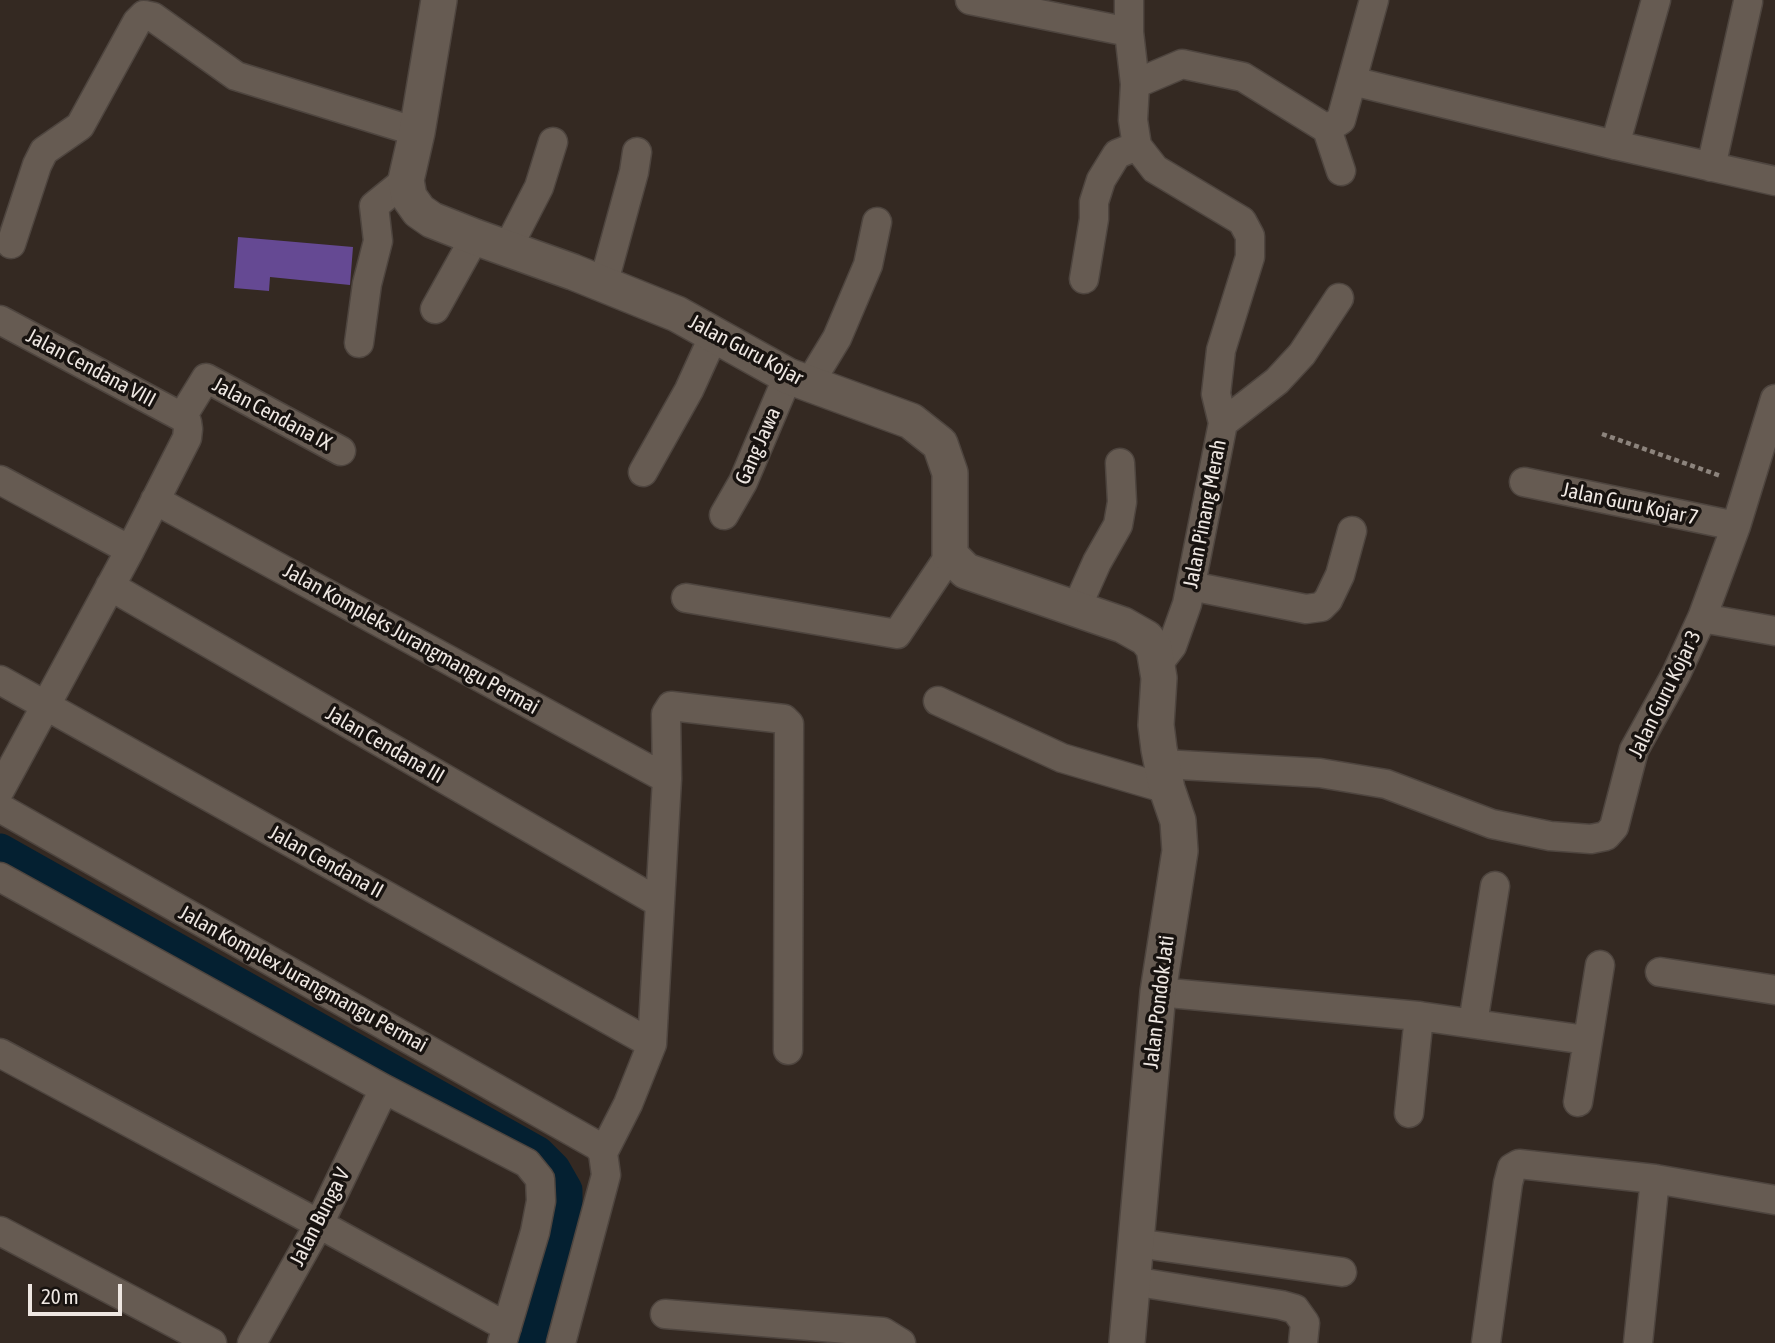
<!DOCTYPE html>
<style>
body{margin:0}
#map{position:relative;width:1775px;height:1343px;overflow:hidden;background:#342922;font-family:"Asap Condensed",sans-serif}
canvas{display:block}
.scale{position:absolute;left:28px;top:1284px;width:94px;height:32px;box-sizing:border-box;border:4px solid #eee7e2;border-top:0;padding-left:9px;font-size:21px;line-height:24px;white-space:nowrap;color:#eee7e2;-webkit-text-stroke:5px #181310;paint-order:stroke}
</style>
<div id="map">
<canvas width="1775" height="1343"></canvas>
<div class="scale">20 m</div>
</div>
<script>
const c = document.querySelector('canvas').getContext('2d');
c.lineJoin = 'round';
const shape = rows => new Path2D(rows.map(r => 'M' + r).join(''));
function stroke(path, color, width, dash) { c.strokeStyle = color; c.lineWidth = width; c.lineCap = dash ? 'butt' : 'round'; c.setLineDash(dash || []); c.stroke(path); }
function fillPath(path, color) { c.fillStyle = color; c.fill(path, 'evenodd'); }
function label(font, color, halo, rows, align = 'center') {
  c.font = font + ' "Asap Condensed",sans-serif'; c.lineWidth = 7; c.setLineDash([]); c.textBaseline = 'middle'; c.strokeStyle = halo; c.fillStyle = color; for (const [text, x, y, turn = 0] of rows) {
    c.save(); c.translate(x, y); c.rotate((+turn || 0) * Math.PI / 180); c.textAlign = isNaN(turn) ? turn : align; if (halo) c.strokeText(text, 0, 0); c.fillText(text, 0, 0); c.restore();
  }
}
stroke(shape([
 [0,850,538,1153,554,1169,566,1190,566,1207,533,1343]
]), '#042031', 33);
fillPath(shape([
 [238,237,353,247,350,285,270,277,269,291,234,288]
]), '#654993');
const minor = shape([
 [970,0,1129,32],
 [1129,0,1129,32,1135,84,1133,120,1137,146,1155,169,1242,221,1250,236,1250,257,1221,350,1216,394,1223,423,1187,604,1172,646,1158,664],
 [1352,81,1615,145,1775,181],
 [1135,84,1182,64,1243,77,1327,129,1341,171],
 [1327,129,1341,120,1374,0],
 [1615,145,1656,0],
 [1711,167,1748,2],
 [11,244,37,165,44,151,80,126,137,22,144,15,153,17,236,76,417,132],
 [507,249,539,187,553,142],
 [1084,279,1094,219,1094,202,1101,180,1117,154,1137,146],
 [603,285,634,172,637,152],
 [435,309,475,237],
 [0,320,182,417,187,422,188,429,187,438,130,550,0,790],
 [359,343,367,284,378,241,374,206,406,180],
 [809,384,837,338,868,265,877,222],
 [182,417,206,378,341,451],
 [1223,423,1277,381,1302,354,1339,298],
 [643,472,689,390,714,335],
 [0,480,130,550],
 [1524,482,1736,526],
 [155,500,667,779],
 [724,515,743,482,788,376],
 [110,586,660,903],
 [1191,586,1306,609,1321,607,1328,600,1340,575,1352,531],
 [686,598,897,634,950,555],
 [1076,609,1097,562,1118,525,1122,502,1120,463],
 [1702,618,1775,631],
 [0,680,652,1044],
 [938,701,1062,758,1167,789],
 [1163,764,1320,773,1386,784,1492,824,1550,836,1591,839,1606,836,1614,827,1634,750,1676,674,1702,618,1736,526,1775,399],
 [0,808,598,1146,603,1153,606,1175,561,1343],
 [0,877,384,1089,527,1163,540,1179,541,1201,535,1232,502,1343],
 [1660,972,1775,990],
 [1158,992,1419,1016,1586,1040],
 [1473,1023,1495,886],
 [0,1053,319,1224,507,1327],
 [1578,1102,1600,965],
 [1409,1113,1419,1016],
 [603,1153,628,1104,652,1044,667,779,666,714,671,706,784,719,789,724,788,1050],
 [0,1231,212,1343],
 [1136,1243,1342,1272],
 [1132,1281,1281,1305,1295,1309,1305,1323,1303,1343],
 [665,1314,883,1332,901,1343],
 [252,1343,319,1224,384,1089],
 [1486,1343,1508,1183,1512,1168,1519,1164,1655,1179,1775,1200],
 [1638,1343,1655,1179]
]);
const tertiary = shape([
 [439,0,417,132,406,180,409,197,419,211,432,220,475,237,573,272,677,314,788,376,911,421,940,444,950,473,950,555,966,571,1123,625,1146,638,1154,648,1159,678,1156,725,1159,749,1167,789,1178,821,1180,851,1158,992,1127,1343]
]);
stroke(minor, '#4e453f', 31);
stroke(tertiary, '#4e453f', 38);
stroke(shape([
 [1602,434,1721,476]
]), '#8d847d', 4.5, [5, 3.5]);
stroke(minor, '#665b52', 28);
stroke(tertiary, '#665b52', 35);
label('21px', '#eee7e2', '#181310', [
 ["Jalan Guru Kojar",746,350,28],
 ["Jalan Cendana VIII",91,368,28],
 ["Jalan Cendana IX",272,414,28],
 ["Gang Jawa",758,446,-66],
 ["Jalan Guru Kojar 7",1630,504,12],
 ["Jalan Pinang Merah",1205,514,-79],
 ["Jalan Kompleks Jurangmangu Permai",411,639,29],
 ["Jalan Guru Kojar 3",1665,694,-64],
 ["Jalan Cendana III",385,745,30],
 ["Jalan Cendana II",326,862,29],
 ["Jalan Komplex Jurangmangu Permai",303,979,29],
 ["Jalan Pondok Jati",1159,1002,-83],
 ["Jalan Bunga V",320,1217,-63]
]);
</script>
